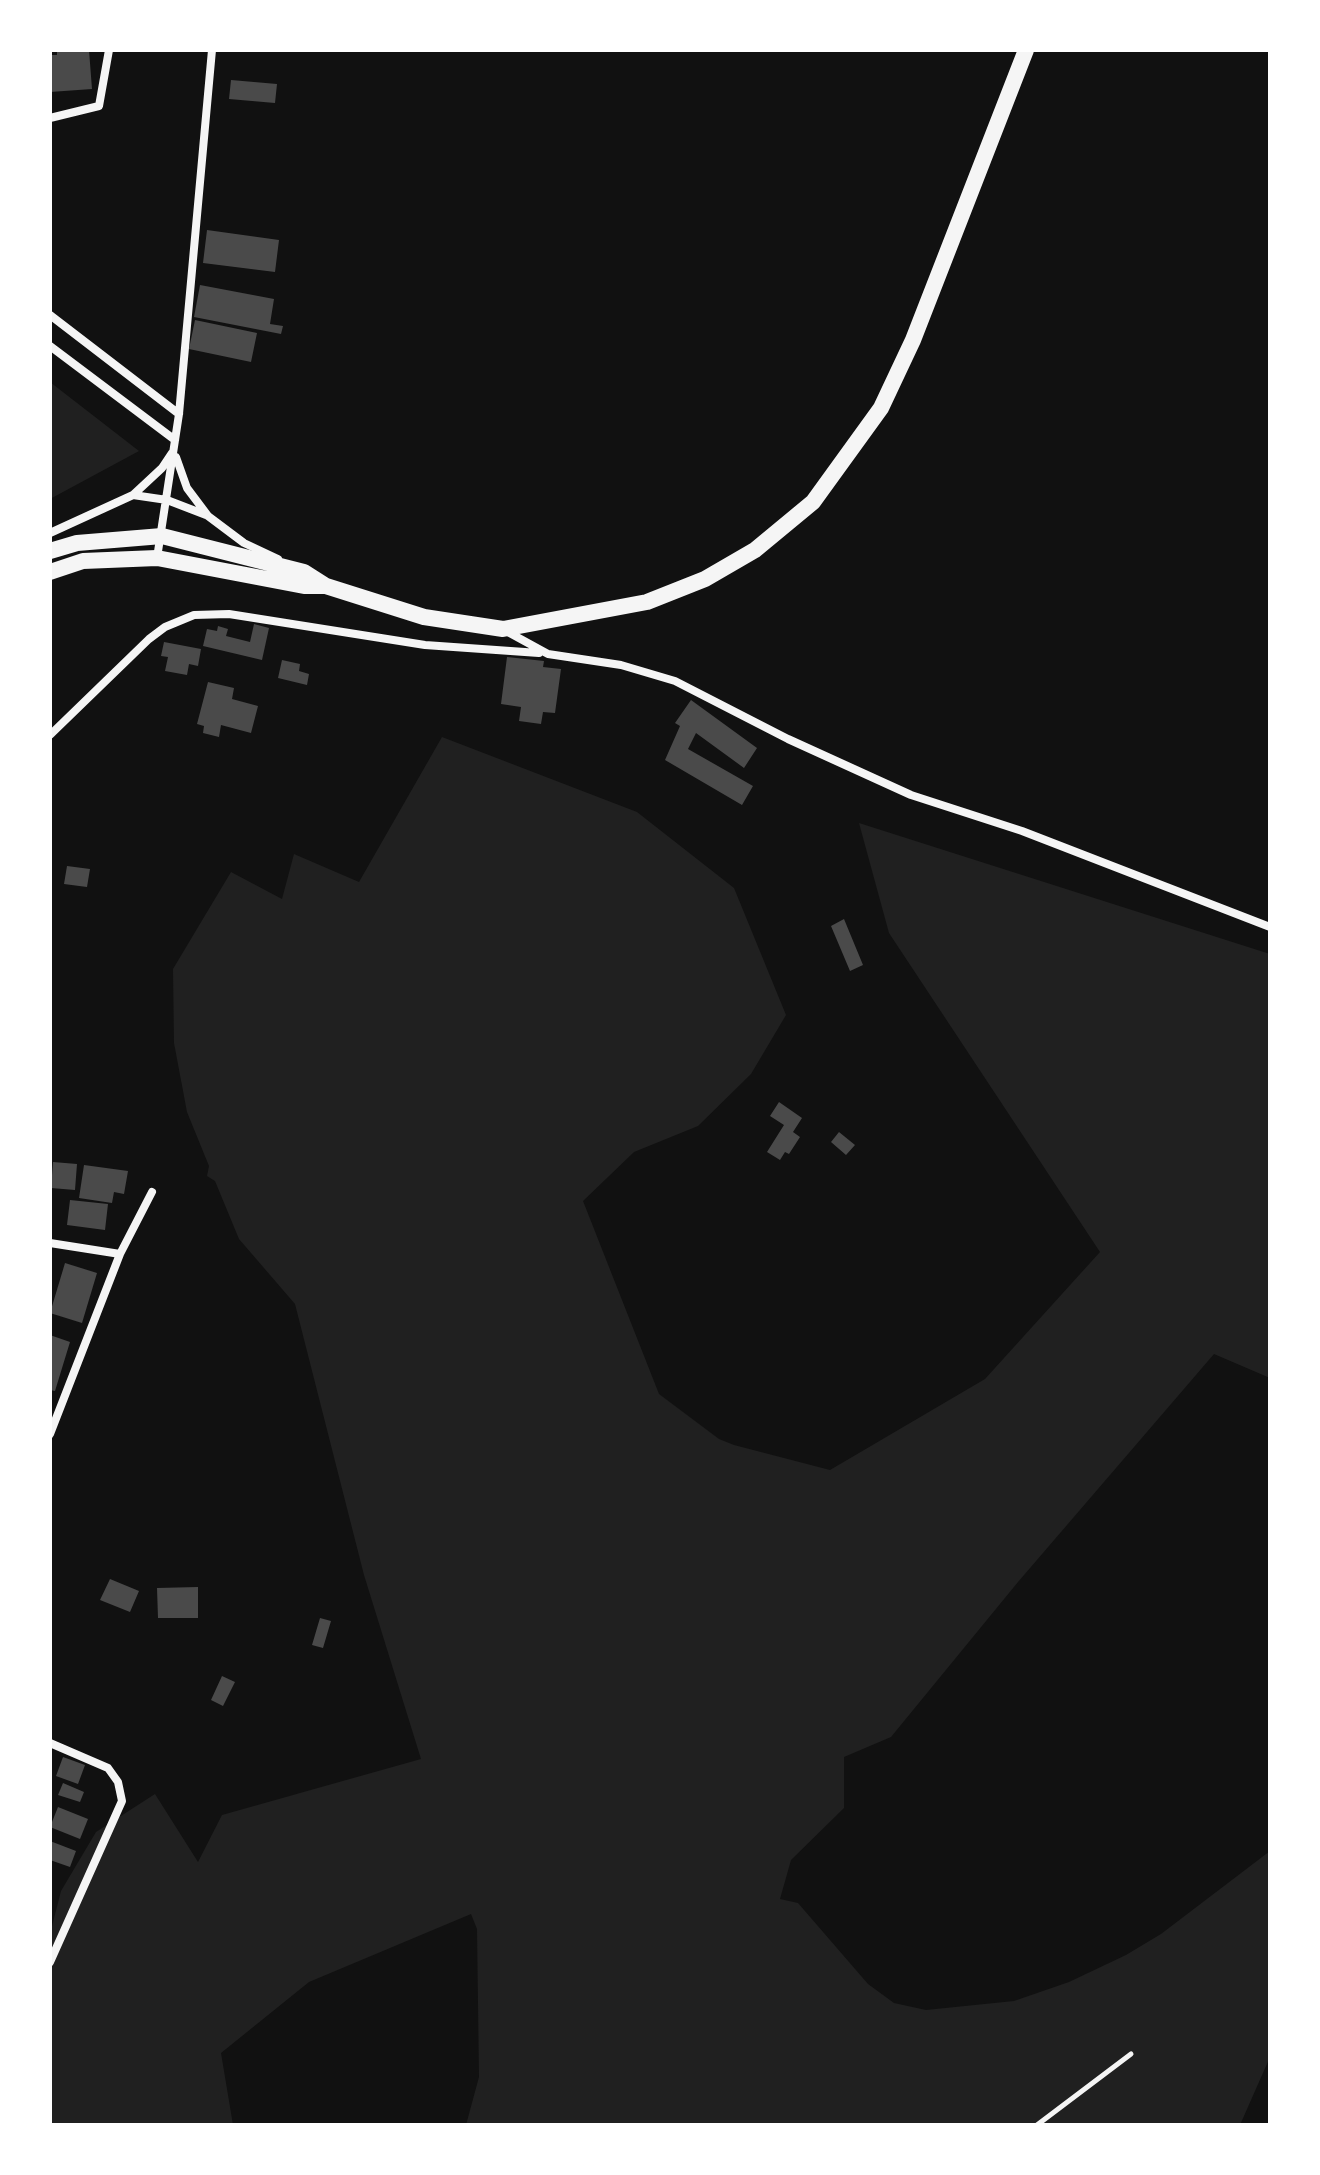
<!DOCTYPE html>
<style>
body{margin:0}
#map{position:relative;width:1320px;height:2175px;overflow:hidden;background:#111;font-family:Signika,sans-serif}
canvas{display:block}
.frame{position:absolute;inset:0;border:52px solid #fff;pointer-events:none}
</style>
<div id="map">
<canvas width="1320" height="2175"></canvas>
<div class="frame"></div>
</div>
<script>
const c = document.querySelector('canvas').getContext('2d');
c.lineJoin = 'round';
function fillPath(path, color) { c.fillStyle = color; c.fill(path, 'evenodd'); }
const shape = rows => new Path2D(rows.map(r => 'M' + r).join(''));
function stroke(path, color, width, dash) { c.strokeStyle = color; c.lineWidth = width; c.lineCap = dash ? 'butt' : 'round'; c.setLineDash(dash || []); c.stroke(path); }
fillPath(shape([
 [50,382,139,451,50,499],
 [442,737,637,812,734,888,786,1015,751,1074,698,1126,634,1152,583,1201,659,1394,719,1439,734,1445,830,1470,985,1379,1100,1252,889,933,859,823,1270,954,1270,1378,1214,1354,1018,1582,891,1737,844,1757,844,1808,791,1860,780,1899,798,1903,868,1984,894,2003,926,2010,1014,2001,1069,1982,1126,1955,1161,1934,1270,1851,1270,2057,1240,2125,466,2125,479,2077,477,1929,471,1914,309,1982,221,2053,233,2125,50,2125,50,1934,61,1891,96,1832,155,1794,198,1862,222,1815,421,1759,364,1575,295,1304,239,1239,215,1181,207,1176,209,1166,187,1112,174,1043,173,969,231,872,282,899,294,854,359,882]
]), '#202020');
fillPath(shape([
 [57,50,89,50,92,89,50,92,50,55,57,55],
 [231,80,277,84,275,103,229,99],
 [207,230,279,240,275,272,203,263],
 [200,285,274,299,270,324,283,326,281,334,194,317],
 [195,320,257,333,251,362,189,349],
 [254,624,269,628,262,660,203,646,207,629,217,631,218,626,228,629,226,636,250,642],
 [164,642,201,649,198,666,189,664,187,675,165,671,168,657,161,656],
 [507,657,544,661,543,667,561,669,555,713,543,712,541,724,519,721,521,707,501,704],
 [282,660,300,664,299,671,309,674,307,685,278,678],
 [208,682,234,688,232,699,258,706,251,733,221,725,219,737,203,733,204,726,197,724],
 [691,700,757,748,744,768,696,733,688,749,753,786,742,805,665,760,680,726,675,723],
 [67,866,90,869,87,887,64,884],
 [844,919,863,965,850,971,831,926],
 [779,1102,802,1118,793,1132,800,1137,789,1154,785,1152,780,1160,767,1152,784,1125,770,1116],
 [839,1132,855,1145,846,1155,831,1142],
 [53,1162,77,1164,75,1190,51,1188],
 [84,1165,128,1171,124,1194,114,1192,112,1203,79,1198],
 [70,1200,108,1204,105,1230,67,1225],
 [65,1263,97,1273,82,1323,50,1313],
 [50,1335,70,1342,55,1391,50,1390],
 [110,1579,139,1591,130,1612,100,1600],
 [198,1587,198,1618,158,1618,157,1588],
 [320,1618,331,1621,323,1648,312,1645],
 [222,1676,235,1682,223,1706,211,1700],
 [63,1757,85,1765,78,1784,56,1776],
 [63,1783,84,1792,80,1802,58,1795],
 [58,1807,88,1819,80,1839,50,1827],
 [50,1841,76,1851,70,1867,50,1860]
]), '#4a4a4a');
stroke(shape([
 [1037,2125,1131,2054]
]), '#f5f5f5', 5);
stroke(shape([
 [50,118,99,106,109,50],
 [50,315,179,414],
 [50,346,175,440],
 [176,457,187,488,208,516,244,543,278,559],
 [133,495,162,468,172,453],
 [50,533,133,495,167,500,206,515],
 [157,558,179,414,212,50],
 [506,631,548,654,621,665,675,681,788,739,911,795,1022,831,1270,927],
 [50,735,149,639,165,627,194,615,229,614,425,645,539,653],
 [50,1243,120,1254],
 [50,1434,120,1254,152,1192],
 [50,1743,108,1768,118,1782,122,1801,50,1962]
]), '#f5f5f5', 8);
stroke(shape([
 [50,551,77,543,162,536,304,572,326,586,424,617,503,629,647,602,705,579,755,550,813,502,881,408,913,340,1026,50],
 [50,572,83,561,157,558,304,586,326,586]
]), '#f5f5f5', 16);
</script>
